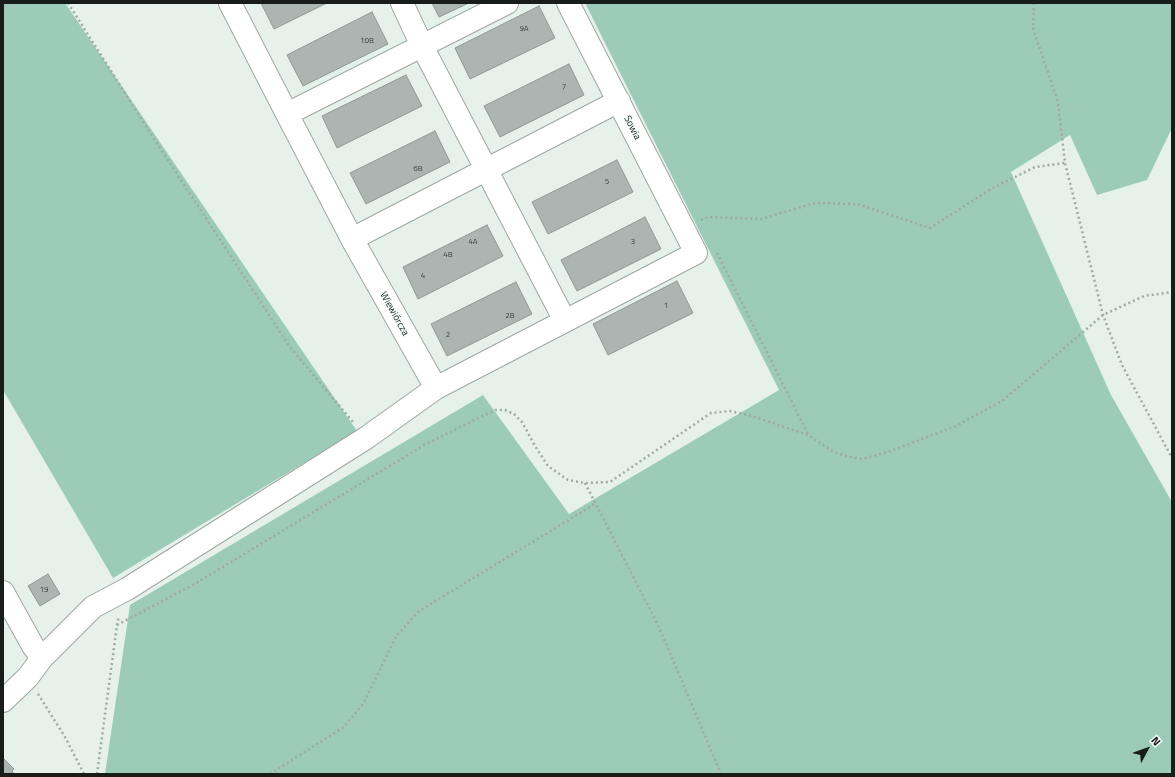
<!DOCTYPE html>
<meta charset="utf-8">
<style>
body{margin:0}
#map{position:relative;width:1175px;height:777px;overflow:hidden;background:#e7f1ec;font-family:"Titillium Web",sans-serif}
canvas{display:block}
.frame{position:absolute;inset:0;border:4px solid #181c1a;pointer-events:none}
.north{position:absolute;left:1127px;top:729px;width:40px;height:40px;-webkit-text-stroke:3px #f4fefa;paint-order:stroke;rotate:49deg;font-size:11px;font-weight:700;line-height:16px;text-align:center;color:#181c1a}
.north::after{content:'';display:block;margin:auto;width:14px;height:18px;background:#181c1a;clip-path:polygon(50% 0,100% 100%,50% 72%,0 100%)}
</style>
<div id="map">
<canvas width="1175" height="777"></canvas>
<div class="frame"></div>
<div class="north">N</div>
</div>
<script>
const c = document.querySelector('canvas').getContext('2d');
c.lineJoin = 'round';
function fillPath(path, color) { c.fillStyle = color; c.fill(path, 'evenodd'); }
const shape = rows => new Path2D(rows.map(r => 'M' + r).join(''));
function stroke(path, color, width, dash) { c.strokeStyle = color; c.lineWidth = width; c.lineCap = dash ? 'butt' : 'round'; c.setLineDash(dash || []); c.stroke(path); }
function label(font, color, halo, rows, align = 'center') {
  c.font = font + ' "Titillium Web",sans-serif'; c.lineWidth = 3; c.setLineDash([]); c.textBaseline = 'middle'; c.strokeStyle = halo; c.fillStyle = color; for (const [text, x, y, turn = 0] of rows) {
    c.save(); c.translate(x, y); c.rotate((+turn || 0) * Math.PI / 180); c.textAlign = isNaN(turn) ? turn : align; if (halo) c.strokeText(text, 0, 0); c.fillText(text, 0, 0); c.restore();
  }
}
fillPath(shape([
 [3,3,65,3,357,431,113,578,3,390],
 [585,3,1172,3,1172,128,1147,180,1097,195,1070,135,1011,172,1111,395,1172,502,1172,774,105,774,130,605,483,395,569,514,779,390]
]), '#9cccb9');
const building = shape([
 [261,3,327,3,274,29,261,3],
 [432,3,469,3,439,17,432,3],
 [539,6,555,38,470,79,455,48,539,6],
 [372,12,388,44,303,86,287,55,372,12],
 [569,64,584,95,500,137,484,106,569,64],
 [406,75,422,106,337,148,322,116,406,75],
 [435,131,450,162,366,204,350,173,435,131],
 [617,160,633,192,548,234,532,202,617,160],
 [645,217,661,249,577,291,561,260,645,217],
 [487,225,503,256,418,299,403,267,487,225],
 [677,281,693,313,608,355,593,324,677,281],
 [516,282,532,314,447,356,431,324,516,282],
 [48,574,60,594,40,606,28,586,48,574],
 [3,758,14,769,12,771,14,774,3,774,3,758]
]);
fillPath(building, '#acb5b1');
stroke(building, '#8f9895', 1);
const minor = shape([
 [230,3,287,114],
 [402,3,422,46,565,321],
 [507,3,287,114,352,239,619,101],
 [352,239,436,388],
 [3,592,33,646,42,658],
 [3,701,28,677,42,658,93,607,127,589,366,438,436,388,696,253,568,3]
]);
stroke(minor, '#9ea7a3', 24);
stroke(shape([
 [68,3,149,131,290,347,353,422],
 [1034,3,1033,28,1058,102,1065,163,1103,315,1122,365,1172,458],
 [701,220,708,217,761,219,815,203,857,204,930,228,991,189,1035,167,1065,163],
 [717,253,808,434],
 [585,483,659,627,721,774],
 [117,625,193,585,426,444,495,410,505,410,514,414,522,422,535,446,548,466,568,480,585,483,610,482,711,413,730,411,752,416,808,435,832,451,845,456,862,459,888,452,956,426,1002,401,1103,315,1144,296,1172,292],
 [38,694,65,737,84,774],
 [97,774,117,625,119,616],
 [270,774,344,727,363,704,397,635,419,611,595,504]
]), '#a0a8a4', 2.5, [2, 3]);
stroke(minor, '#fff', 22);
label('8px', '#3d4240', null, [
 ["9A",524,29],
 ["10B",367,41],
 ["7",564,87],
 ["6B",418,169],
 ["5",607,182],
 ["4A",473,242],
 ["3",633,242],
 ["4B",448,255],
 ["4",423,276],
 ["1",666,306],
 ["2B",510,316],
 ["2",448,335],
 ["19",44,590]
]);
label('10px', '#181c1a', '#f4fefa', [
 ["Sowia",632,128,63],
 ["Wiewiórcza",394,314,61]
]);
</script>
